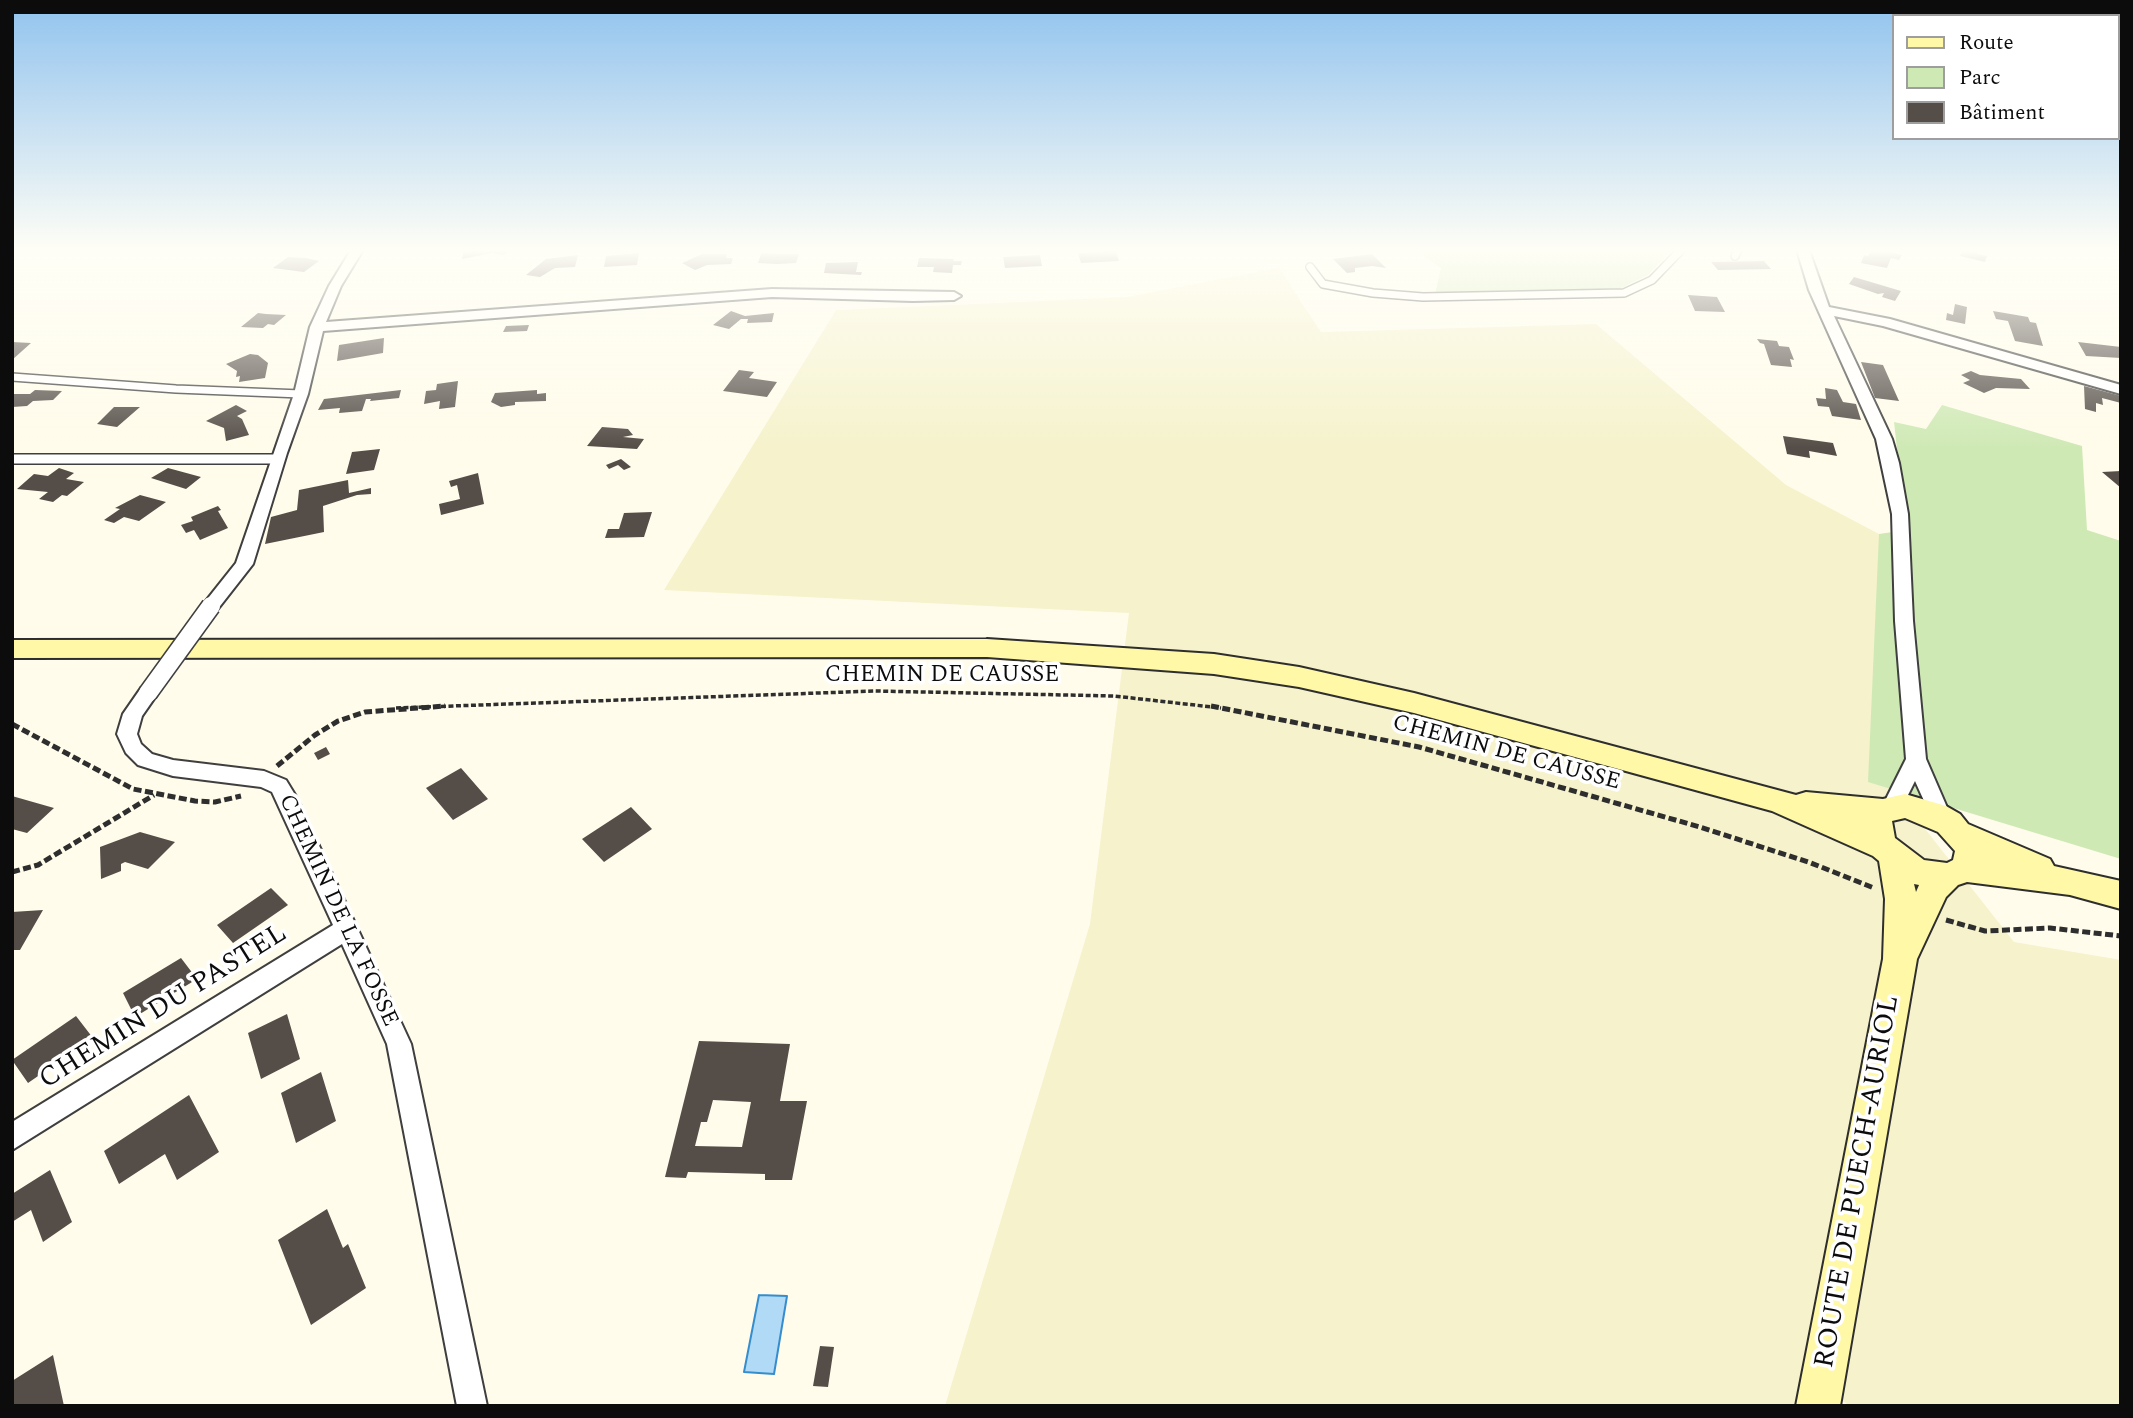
<!DOCTYPE html>
<meta charset="utf-8">
<style>
body{margin:0}
#map{position:relative;width:2133px;height:1418px;overflow:hidden;background:#fffceb;font-family:Spectral,serif}
canvas{display:block}
.frame{position:absolute;inset:0;border:14px solid #0c0c0c;pointer-events:none}
.legend{position:absolute;left:1892px;top:14px;width:228px;height:126px;box-sizing:border-box;background:#fff;border:2px solid #9e9e9e;margin:0;padding:9px 12px;list-style:none;font-size:21px;color:#0c0c0c}
.legend li{display:flex;align-items:center;gap:14px;height:35px}
.legend b{width:35px;border:2px solid #9e9e9e}
</style>
<div id="map">
<canvas width="2133" height="1418"></canvas>
<div class="frame"></div>
<ul class="legend">
<li><b style="height:9px;background:#fff8a6"></b>Route</li>
<li><b style="height:19px;background:#cfe9b5"></b>Parc</li>
<li><b style="height:19px;background:#554e48"></b>Bâtiment</li>
</ul>
</div>
<script>
const c = document.querySelector('canvas').getContext('2d');
c.lineJoin = 'round';
function fillPath(path, color) { c.fillStyle = color; c.fill(path, 'evenodd'); }
const shape = rows => new Path2D(rows.map(r => 'M' + r).join(''));
function stroke(path, color, width, dash) { c.strokeStyle = color; c.lineWidth = width; c.lineCap = dash ? 'butt' : 'round'; c.setLineDash(dash || []); c.stroke(path); }
function label(font, color, halo, rows, align = 'center') {
  c.font = font + ' Spectral,serif'; c.lineWidth = 7; c.setLineDash([]); c.textBaseline = 'middle'; c.strokeStyle = halo; c.fillStyle = color; for (const [text, x, y, turn = 0] of rows) {
    c.save(); c.translate(x, y); c.rotate((+turn || 0) * Math.PI / 180); c.textAlign = isNaN(turn) ? turn : align; if (halo) c.strokeText(text, 0, 0); c.fillText(text, 0, 0); c.restore();
  }
}
fillPath(shape([
 [1279,268,1321,332,1596,324,1786,485,1879,534,1885,778,2014,942,2121,960,2121,1406,1850,1406,1831,1393,1821,1406,945,1406,1090,924,1129,613,664,590,836,310,1127,297]
]), '#f5f2cc');
fillPath(shape([
 [1415,250,1671,250,1648,275,1617,290,1435,294,1441,268],
 [1942,405,2082,446,2087,530,2121,541,2121,859,1868,782,1879,534,1906,530,1894,422,1926,429]
]), '#cfe9b5');
const water = shape([
 [759,1295,787,1296,774,1374,744,1372,759,1295]
]);
fillPath(water, '#b0daf6');
stroke(water, '#368dce', 2);
fillPath(shape([
 [464,250,510,250,504,255,492,253,462,259],
 [1872,250,1883,250,1902,255,1899,260,1891,258,1887,268,1861,263,1864,255,1868,256],
 [1963,250,1979,250,1977,254,1987,256,1985,262,1960,256],
 [1116,251,1119,261,1081,263,1078,253],
 [639,253,637,265,604,267,606,256],
 [761,253,780,254,799,254,796,263,777,264,758,263],
 [702,254,727,254,726,258,733,258,731,264,707,265,695,270,682,263],
 [1372,254,1386,268,1372,266,1355,268,1355,272,1347,273,1333,259],
 [578,255,575,267,555,268,540,277,526,275,546,259],
 [1040,255,1042,266,1005,268,1003,257],
 [288,257,306,258,319,261,304,272,273,268],
 [919,258,954,259,953,261,962,261,961,265,953,265,952,273,933,272,934,267,917,267],
 [1764,261,1771,269,1718,270,1711,262],
 [858,262,856,272,862,272,861,275,824,273,826,263],
 [1854,277,1901,291,1895,301,1882,297,1884,293,1878,294,1849,284],
 [1688,295,1717,297,1725,312,1695,311],
 [1955,304,1967,307,1965,324,1946,320,1947,313,1953,315],
 [731,311,745,316,774,313,772,322,747,323,748,319,741,319,729,329,713,325],
 [1993,311,2028,317,2030,322,2036,323,2043,346,2015,341,2008,321,1996,319],
 [258,313,266,314,286,315,274,325,268,324,263,328,241,327],
 [529,325,527,331,503,332,506,326],
 [384,338,383,353,337,361,339,345],
 [1757,339,1777,341,1779,346,1789,347,1794,360,1790,359,1792,367,1771,365,1764,344,1760,343],
 [12,342,31,343,12,360],
 [2078,342,2121,347,2121,358,2086,356],
 [250,354,258,355,268,363,265,378,239,382,240,376,236,377,237,371,226,364],
 [1861,362,1883,365,1899,401,1875,398],
 [739,370,754,372,749,378,777,382,767,397,723,391],
 [1971,371,1980,375,2021,379,2030,389,1996,388,1984,393,1963,383,1970,380,1961,375],
 [458,381,455,407,439,409,440,401,424,404,426,391,436,390,437,384],
 [2084,386,2121,396,2121,403,2102,398,2103,405,2096,403,2096,412,2085,409],
 [1825,388,1837,390,1843,402,1856,404,1861,420,1832,416,1829,407,1818,406,1816,398,1826,399],
 [35,390,62,391,53,400,33,401,27,406,12,407,12,394,30,394],
 [401,390,399,398,370,401,371,399,366,399,362,411,339,413,340,408,318,410,324,399],
 [537,390,537,394,546,393,546,401,515,402,515,405,501,407,491,402,495,393],
 [236,405,247,411,237,416,242,419,249,435,226,441,224,428,206,421],
 [114,407,140,407,117,427,97,424],
 [602,427,628,429,633,435,623,437,644,439,637,449,587,446],
 [1783,436,1833,443,1837,456,1809,451,1810,458,1787,454],
 [380,449,374,470,346,474,352,452],
 [621,459,631,467,624,470,618,465,609,469,606,465],
 [59,468,74,473,66,479,84,482,67,496,62,495,53,502,39,499,48,492,17,489,34,474,48,476],
 [168,468,201,477,186,489,151,478],
 [2121,471,2121,488,2102,472],
 [478,473,484,504,441,515,439,504,460,499,457,485,451,487,449,481],
 [348,480,349,493,371,488,371,494,357,495,323,506,324,532,265,544,271,517,297,510,299,490],
 [140,495,166,502,139,521,124,517,114,523,104,520,120,509,115,508],
 [218,506,221,510,218,511,228,528,200,540,194,530,186,533,181,525,193,521,191,517],
 [652,512,644,537,605,538,608,529,619,529,624,513],
 [326,747,330,754,318,760,314,753],
 [461,768,488,799,453,820,426,788],
 [12,796,54,808,27,833,12,829],
 [631,807,652,829,604,862,582,839],
 [140,832,175,842,148,869,125,862,121,864,121,871,101,879,100,847],
 [271,888,288,905,233,943,217,925],
 [43,910,20,950,12,950,12,912],
 [181,958,197,979,135,1017,123,993],
 [287,1014,300,1059,261,1079,248,1033],
 [76,1016,93,1038,28,1083,12,1060],
 [699,1041,790,1044,780,1101,807,1101,792,1180,765,1180,765,1174,688,1172,686,1178,665,1177],
 [713,1100,751,1102,742,1147,695,1146,701,1122,707,1122],
 [321,1072,336,1121,296,1143,281,1093],
 [189,1095,219,1152,177,1180,165,1154,119,1184,104,1151],
 [50,1170,72,1222,43,1242,31,1210,12,1222,12,1194],
 [327,1209,343,1248,348,1244,366,1288,311,1325,278,1240],
 [820,1346,834,1347,828,1387,813,1386],
 [53,1355,64,1406,12,1406,12,1381]
]), '#554e48');
const laneFar1 = shape([
 [1735,256,1738,250],
 [1310,267,1323,284,1373,293,1423,297,1624,293,1652,280,1681,250],
 [12,377,176,389,301,394]
]);
const lane = shape([
 [12,459,277,459]
]);
const street = shape([
 [351,250,363,250,341,286,326,322,772,289,954,292,961,296,954,300,913,301,772,297,323,331,308,394,287,453,253,564,217,610,205,610,202,606,205,602,236,563,294,394,310,327,329,286,351,250],
 [1797,250,1809,250,1829,307,1890,319,2121,385,2121,394,1883,326,1834,316,1892,439,1899,463,1908,514,1913,621,1926,759,1952,819,1949,825,1942,827,1935,825,1915,781,1899,813,1892,815,1885,813,1882,807,1906,759,1895,621,1892,514,1876,439,1809,290,1797,250],
 [148,686,155,688,158,693,142,716,137,734,141,744,152,754,173,760,264,771,286,780,297,798,411,1044,487,1406,457,1406,387,1044,342,944,12,1150,12,1122,333,925,272,792,261,787,173,776,138,765,126,753,117,734,123,714,141,688,148,686]
]);
const secondary = shape([
 [987,639,1214,654,1299,667,1414,693,1796,795,1806,792,1883,799,1905,794,1946,806,1960,814,1968,824,2050,859,2054,866,2121,881,2121,909,2070,895,1967,882,1958,885,1946,897,1917,959,1840,1406,1796,1406,1883,959,1885,899,1879,861,1873,856,1772,811,1414,713,1299,687,1214,674,987,657,12,658,12,640,987,639],
 [1905,818,1938,832,1955,851,1953,860,1947,863,1924,860,1895,838,1892,821,1905,818],
 [1914,884,1919,885,1916,892,1914,884]
]);
stroke(laneFar1, '#3f3f3f', 10);
stroke(lane, '#3f3f3f', 12);
stroke(street, '#3f3f3f', 4);
stroke(secondary, '#2e2e2e', 4);
stroke(shape([
 [396,708,875,691,1114,696,1221,708]
]), '#2e2e2e', 3.5, [5, 2.5]);
stroke(shape([
 [1211,706,1419,747,1700,827,1811,863,1874,888],
 [12,724,133,789,195,801,215,802,241,796],
 [277,766,315,735,338,721,365,712,445,706],
 [12,872,38,865,154,795],
 [1946,920,1985,931,2050,928,2121,936]
]), '#2e2e2e', 5, [8, 3.5]);
stroke(laneFar1, '#fff', 7);
stroke(lane, '#fff', 9);
fillPath(street, '#fff');
fillPath(secondary, '#fff8a6');
const streetBridge = shape([
 [148,693,211,606]
]);
stroke(streetBridge, '#3f3f3f', 21, []);
stroke(streetBridge, '#fff', 18);
const sky = c.createLinearGradient(0, 0, 0, 448);
sky.addColorStop(0, '#91c3ee');
sky.addColorStop(0.56, '#fffef6');
sky.addColorStop(1, '#fffef600');
c.fillStyle = sky;
c.fillRect(0, 0, 2133, 448);
label('23px', '#0c0c0c', '#fff', [
 ["CHEMIN DE CAUSSE",942,676],
 ["CHEMIN DE CAUSSE",1506,754,15],
 ["CHEMIN DE LA FOSSE",337,911,65]
]);
label('28px', '#0c0c0c', '#fff', [
 ["CHEMIN DU PASTEL",164,1008,-32],
 ["ROUTE DE PUECH-AURIOL",1859,1182,-80]
]);
</script>
